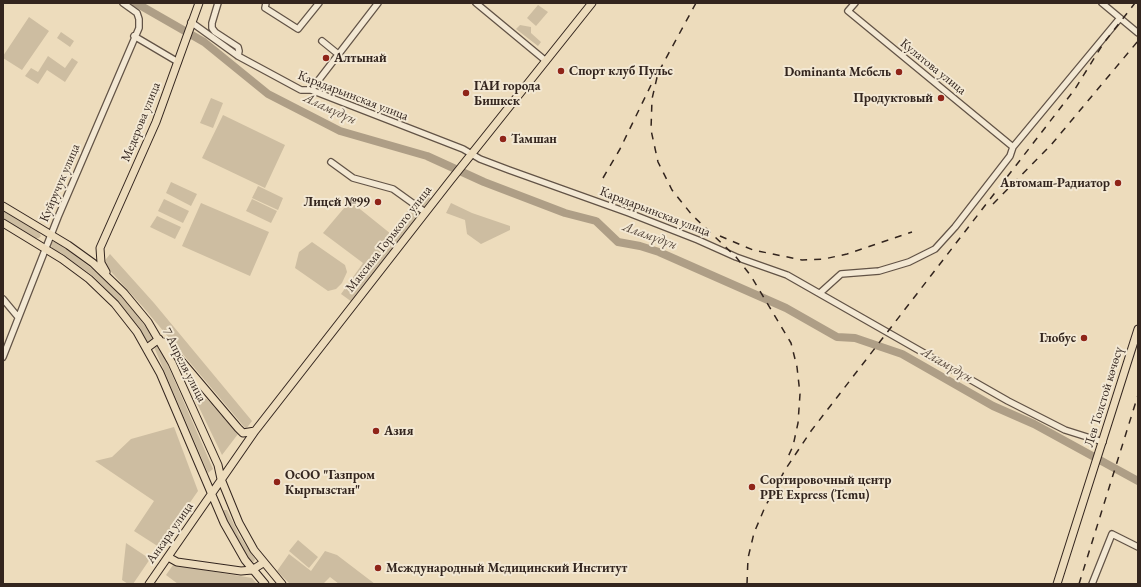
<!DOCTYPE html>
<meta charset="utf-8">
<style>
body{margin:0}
#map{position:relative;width:1141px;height:587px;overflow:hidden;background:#eddcbc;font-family:"EB Garamond",serif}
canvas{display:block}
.frame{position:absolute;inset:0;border:4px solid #33251e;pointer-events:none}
</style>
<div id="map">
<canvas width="1141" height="587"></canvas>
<div class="frame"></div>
</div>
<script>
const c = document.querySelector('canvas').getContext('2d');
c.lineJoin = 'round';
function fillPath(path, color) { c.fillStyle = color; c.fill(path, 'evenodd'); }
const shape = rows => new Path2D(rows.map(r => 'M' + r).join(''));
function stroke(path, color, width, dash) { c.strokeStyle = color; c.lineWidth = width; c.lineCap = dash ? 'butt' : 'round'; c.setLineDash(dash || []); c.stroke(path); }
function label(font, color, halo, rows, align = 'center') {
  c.font = font + ' "EB Garamond",serif'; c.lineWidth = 4; c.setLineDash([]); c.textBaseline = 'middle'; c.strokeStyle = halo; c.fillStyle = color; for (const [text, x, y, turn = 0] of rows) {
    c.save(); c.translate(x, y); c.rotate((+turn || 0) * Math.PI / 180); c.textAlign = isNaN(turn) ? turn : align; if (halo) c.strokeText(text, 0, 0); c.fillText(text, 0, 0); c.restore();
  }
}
fillPath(shape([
 [538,5,548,12,536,26,527,18],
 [29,17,49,31,22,70,3,58,3,56],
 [520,25,531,27,531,33,541,42,538,46,516,29],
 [61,32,74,41,70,47,57,38],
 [48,56,65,68,72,58,78,62,65,82,47,70,38,84,25,76,31,68,38,72],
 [211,98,223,103,213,128,200,123],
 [223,115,285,145,265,188,202,158],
 [171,182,197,194,191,206,166,193],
 [258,186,283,198,278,210,252,198],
 [421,192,431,198,352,302,341,294,363,263,323,233,350,201,391,234],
 [164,199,189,211,183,223,158,211],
 [252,199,277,211,271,223,246,211],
 [201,203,269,232,250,276,182,246],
 [451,203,472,213,510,226,510,230,481,244,467,234,465,220,446,213],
 [3,209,38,231,41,236,39,238,34,238,3,219],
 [157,216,181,227,175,239,150,227],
 [55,241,106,279,136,314,150,333,153,341,148,342,119,303,93,276,61,253,52,249,51,243],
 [312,242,345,265,347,272,342,283,336,289,328,291,295,268,299,252],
 [110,254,154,303,252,421,246,429,143,307,103,263],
 [159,345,213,469,208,473,154,347],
 [194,397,207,399,238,434,222,455],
 [174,427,198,491,159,547,134,531,154,501,95,461,112,457,131,439],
 [224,510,227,510,239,535,255,559,254,562,250,560,236,539,223,512],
 [298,540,318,557,309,568,289,551],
 [126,543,150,559,133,584,128,584,122,580],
 [325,551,337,555,375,584,339,584,330,577,323,584,290,584,277,571,289,554,311,571],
 [173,565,252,578,257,584,178,584,166,575]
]), '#cdbda1');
stroke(shape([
 [136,3,204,42,268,94,340,131,427,156,484,182,565,213,596,221,618,242,640,246,659,252,786,308,837,337,855,338,902,354,993,406,1034,424,1138,481]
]), '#ae9e86', 8);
const minor = shape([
 [218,3,212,23,212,28,215,32,238,47,239,51,238,56],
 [266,3,265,8,298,29,319,3],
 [476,3,546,61],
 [855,3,848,11,1013,147],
 [1102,3,1138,33],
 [191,22,238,56,301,90,311,90,463,149,480,159,509,170,629,213,698,240,736,257,787,275,1008,401,1065,430,1103,442],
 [134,36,178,62],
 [322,41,338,54],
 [311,90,378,3],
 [331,162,353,178,393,189,425,212],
 [820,293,841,274,879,271,909,262,935,249,955,227,1010,156,1013,147,1120,18],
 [3,299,18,317],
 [3,357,58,217,139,28,139,19,137,13,123,3],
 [1092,584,1112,534,1138,547]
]);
const major = shape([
 [3,206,68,245,93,263,124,293,148,322,172,363,218,465,221,479,239,523,254,550,282,584],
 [3,223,62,259,89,279,115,304,137,332,160,373,224,523,245,560,265,584],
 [106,272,101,263,100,248,156,122,199,3],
 [163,342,172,350,238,428,243,433,255,431],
 [147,348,159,339],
 [168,557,177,562,241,571,252,570,263,563],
 [149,584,255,431,450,181,592,3],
 [1057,584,1138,329]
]);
stroke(minor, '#625346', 8);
stroke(major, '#33251e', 9);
stroke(minor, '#f3e8d3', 5.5);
stroke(major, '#eddcbc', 7);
stroke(shape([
 [696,3,658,73,652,99,651,130,658,162,672,190,692,215,736,257,751,276,791,343,797,367,800,394,798,423,793,446,787,459],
 [603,178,620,149,651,85],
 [993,204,1051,145,1138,41],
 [720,236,753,250,802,260,824,259,847,254,912,232],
 [747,584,748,558,754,533,765,507,785,470,811,431,1075,89,1103,44,1135,3],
 [1079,584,1138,395]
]), '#33251e', 1.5, [7, 7]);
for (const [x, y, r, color] of [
 [326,58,4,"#8f2418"],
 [561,71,4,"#8f2418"],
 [899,72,4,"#8f2418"],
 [466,93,4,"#8f2418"],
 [941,98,4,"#8f2418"],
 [503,139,4,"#8f2418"],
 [1118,183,4,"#8f2418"],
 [378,202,4,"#8f2418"],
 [1084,338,4,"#8f2418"],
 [376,431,4,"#8f2418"],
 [277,482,4,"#8f2418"],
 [752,487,4,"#8f2418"],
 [378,568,4,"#8f2418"]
]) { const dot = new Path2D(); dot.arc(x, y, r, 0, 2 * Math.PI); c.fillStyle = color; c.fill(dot); stroke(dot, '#f3e8d3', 1.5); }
label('bold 13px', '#33251e', '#f3e8d3', [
 ["Алтынай",334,58],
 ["Спорт клуб Пульс",569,71],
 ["Dominanta Мебель",891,72,"right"],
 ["ГАИ города",474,86],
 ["Бишкек",474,101],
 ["Продуктовый",933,98,"right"],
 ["Тамшан",511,139],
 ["Автомаш-Радиатор",1110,183,"right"],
 ["Лицей №99",370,202,"right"],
 ["Глобус",1076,338,"right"],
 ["Азия",384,431],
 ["ОсОО \"Газпром",285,475],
 ["Кыргызстан\"",285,490],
 ["Сортировочный центр",760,480],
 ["PPE Express (Temu)",760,495],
 ["Международный Медицинский Институт",386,568]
], 'left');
label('13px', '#33251e', '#f3e8d3', [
 ["Кулатова улица",933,67,39],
 ["Карадарьинская улица",353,96,21],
 ["Медерова улица",141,122,-68],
 ["Куйручук улица",60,183,-67],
 ["Карадарьинская улица",655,212,21],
 ["Максима Горького улица",389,239,-52],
 ["7 Апреля улица",184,365,63],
 ["Лев Толстой көчөсү",1104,397,-73],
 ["Анкара улица",170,533,-55]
]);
label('italic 14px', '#58493d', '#f3e8d3', [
 ["Аламүдүн",330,109,25],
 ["Аламүдүн",650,236,20],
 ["Аламүдүн",947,365,30]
]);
</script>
